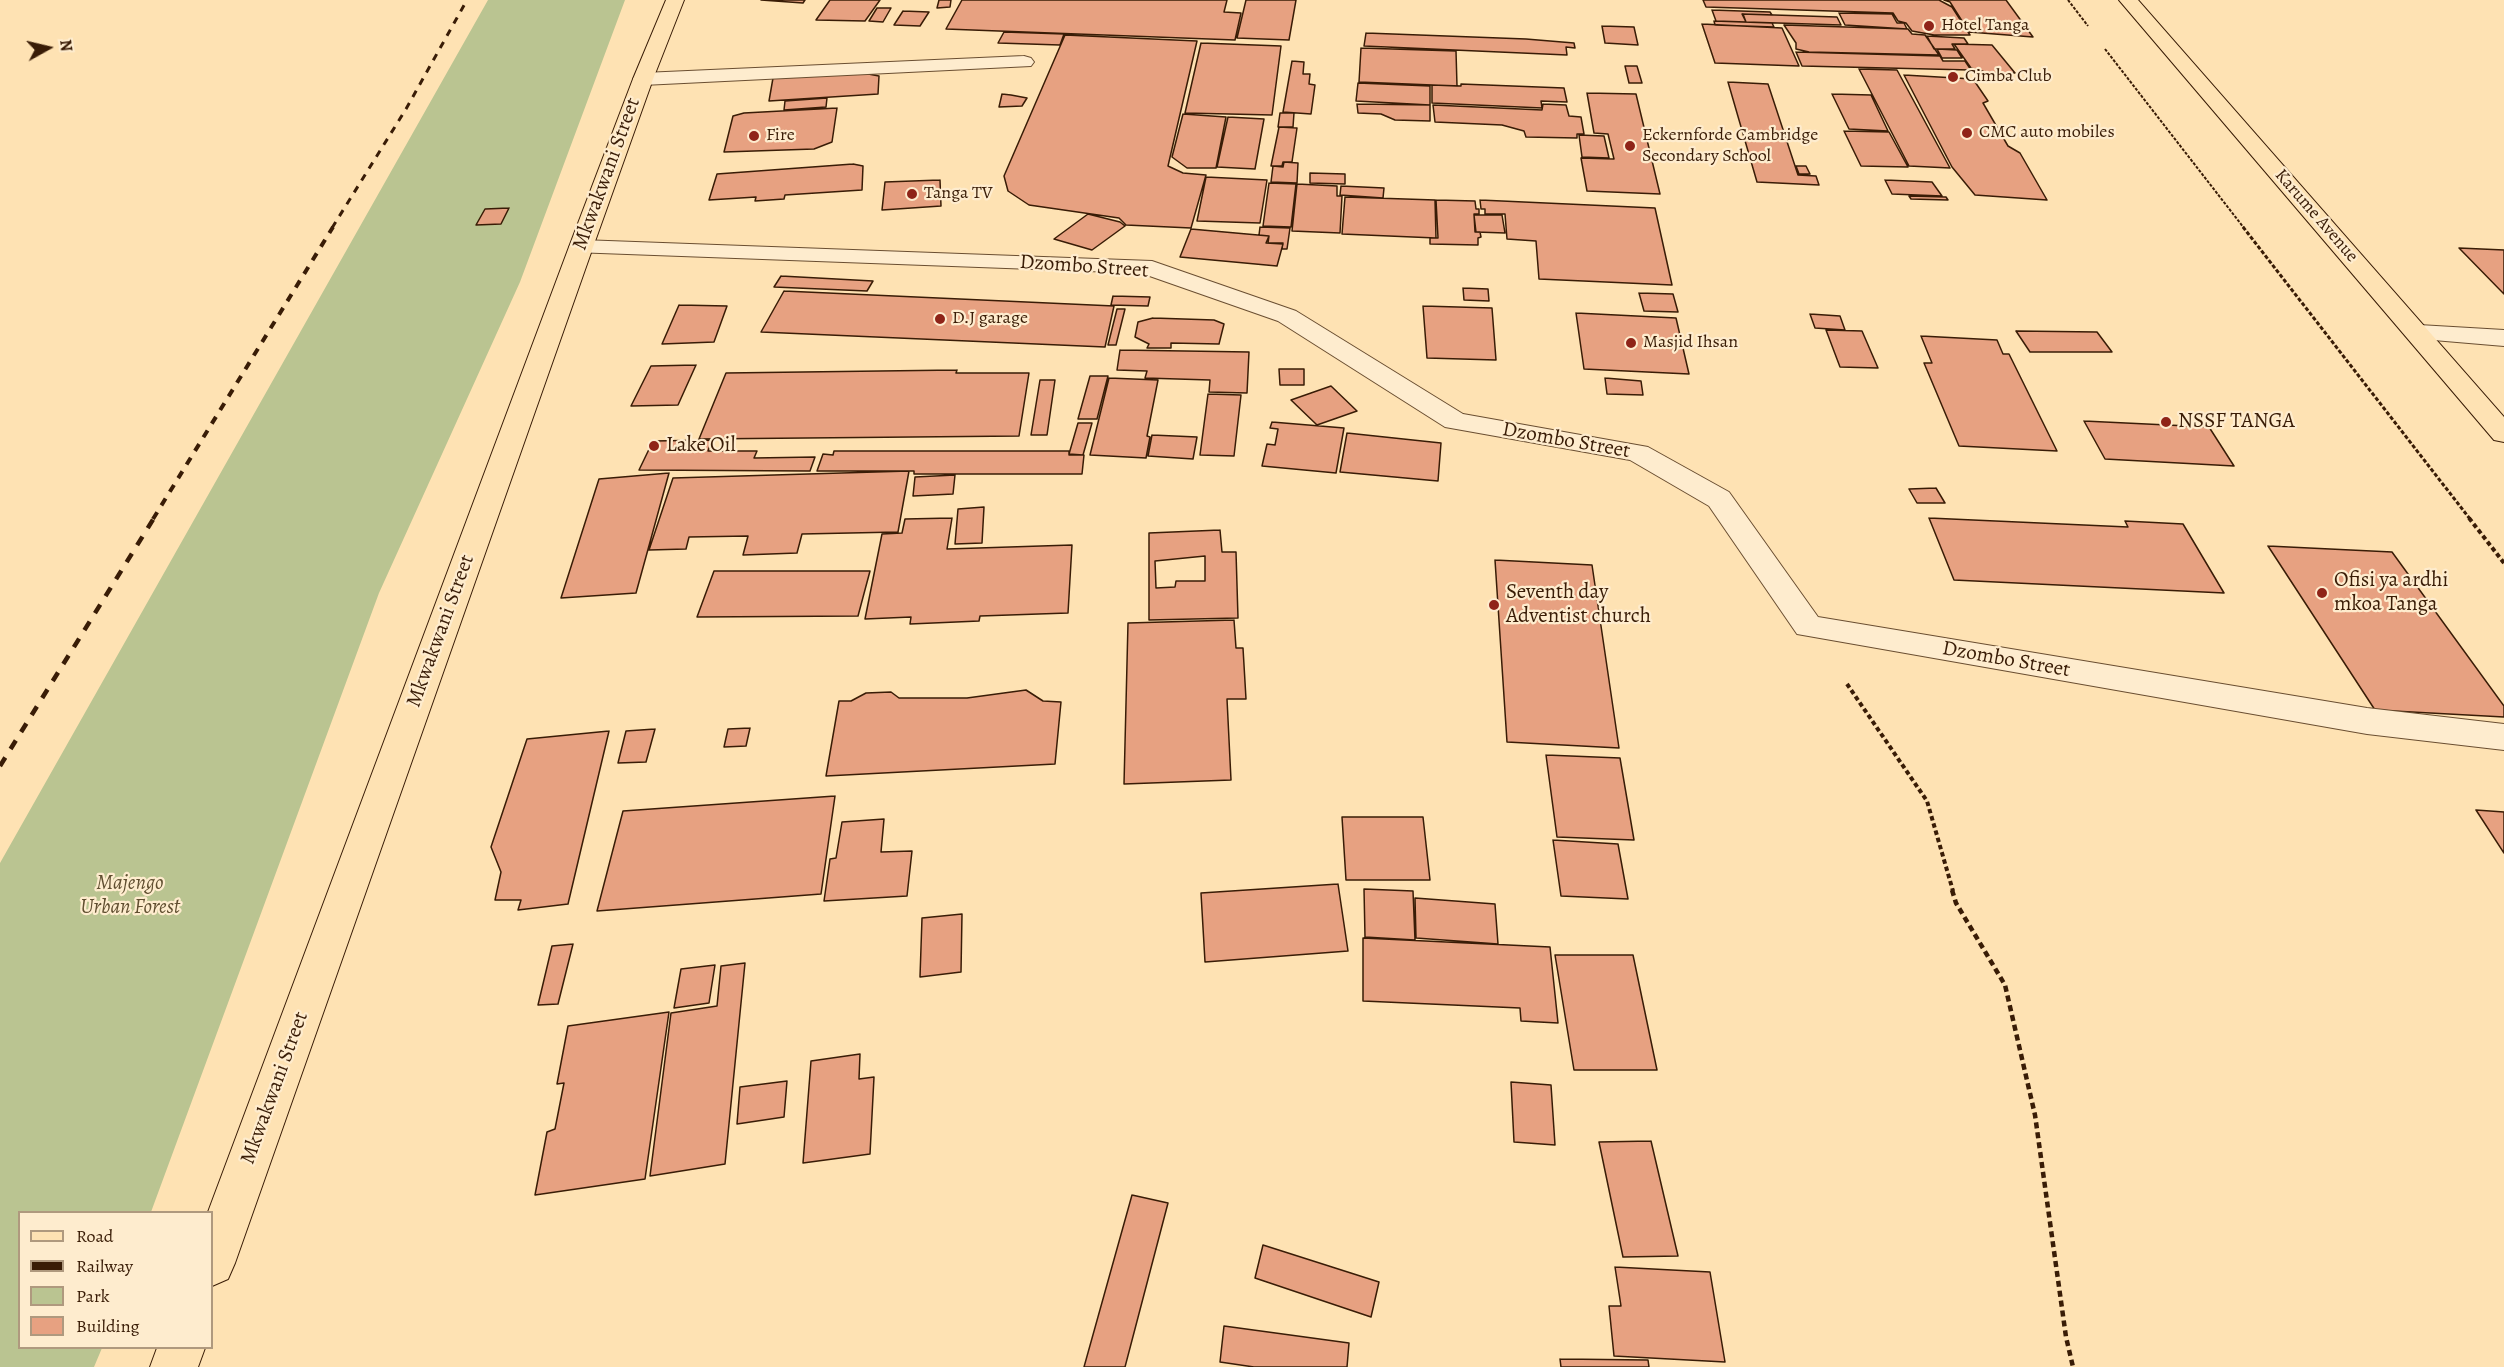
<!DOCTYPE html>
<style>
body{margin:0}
#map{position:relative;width:2504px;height:1367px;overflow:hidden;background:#fee2b3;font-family:Alegreya,serif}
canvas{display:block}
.legend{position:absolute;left:18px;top:1211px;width:195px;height:138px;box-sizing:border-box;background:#feecce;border:2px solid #af997e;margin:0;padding:8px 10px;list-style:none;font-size:18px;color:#391c06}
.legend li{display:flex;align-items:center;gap:12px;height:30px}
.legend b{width:30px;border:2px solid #af997e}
.north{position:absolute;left:18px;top:18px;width:60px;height:60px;-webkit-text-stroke:4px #feecce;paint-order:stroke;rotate:82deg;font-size:16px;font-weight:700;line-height:24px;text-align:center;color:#391c06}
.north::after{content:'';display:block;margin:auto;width:21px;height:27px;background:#391c06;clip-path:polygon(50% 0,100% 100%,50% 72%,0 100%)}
</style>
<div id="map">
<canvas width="2504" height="1367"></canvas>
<ul class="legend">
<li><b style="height:8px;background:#fee2b3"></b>Road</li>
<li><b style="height:8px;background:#391c06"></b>Railway</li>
<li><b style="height:16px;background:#bac491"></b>Park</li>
<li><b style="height:16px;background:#e7a181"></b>Building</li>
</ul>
<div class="north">N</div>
</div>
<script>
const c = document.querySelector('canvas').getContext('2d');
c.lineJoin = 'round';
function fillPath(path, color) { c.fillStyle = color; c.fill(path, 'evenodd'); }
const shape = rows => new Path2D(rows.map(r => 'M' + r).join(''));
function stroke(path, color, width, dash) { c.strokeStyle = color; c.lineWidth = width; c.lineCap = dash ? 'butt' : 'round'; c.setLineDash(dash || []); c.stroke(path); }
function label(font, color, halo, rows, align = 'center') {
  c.font = font + ' Alegreya,serif'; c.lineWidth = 4.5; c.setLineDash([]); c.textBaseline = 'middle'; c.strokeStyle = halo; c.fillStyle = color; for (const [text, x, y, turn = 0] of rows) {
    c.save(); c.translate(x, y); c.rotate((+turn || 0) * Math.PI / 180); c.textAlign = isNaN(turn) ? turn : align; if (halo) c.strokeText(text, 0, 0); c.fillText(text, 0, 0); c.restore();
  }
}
fillPath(shape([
 [488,0,625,0,520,282,379,593,151,1212,20,1212,20,1348,102,1348,94,1367,0,1367,0,863]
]), '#bac491');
const building = shape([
 [761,0,805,0,803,3,761,0],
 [830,0,880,0,865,21,816,20,830,0],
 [939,0,951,0,950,7,937,8,939,0],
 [962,0,1227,0,1224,12,1241,13,1235,40,946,29,962,0],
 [1246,0,1296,0,1289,40,1237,38,1246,0],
 [1703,0,1939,0,1952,7,1970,35,1934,35,1912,31,1906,23,1898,21,1893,13,1706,7,1703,0],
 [1944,0,2006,0,2033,37,1969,32,1950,2,1944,0],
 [877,8,891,8,883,22,869,21,877,8],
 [1712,10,1770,12,1772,15,1742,14,1746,22,1716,21,1712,10],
 [903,11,929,12,920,26,894,25,903,11],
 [1839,13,1892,14,1897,23,1904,23,1907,29,1845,25,1839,13],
 [1743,14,1837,17,1841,25,1746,22,1743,14],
 [1714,21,1772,23,1774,27,1715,25,1714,21],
 [1702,24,1782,28,1799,66,1715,63,1702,24],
 [1784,25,1908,29,1912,34,1925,35,1939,55,1809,52,1796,49,1796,43,1784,25],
 [1602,26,1634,27,1638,45,1605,43,1602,26],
 [1004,32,1064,34,1060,45,998,43,1004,32],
 [1366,33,1526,39,1574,43,1575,48,1566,47,1567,55,1364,46,1366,33],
 [1065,35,1197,41,1168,166,1183,173,1206,175,1191,228,1126,225,1119,218,1029,205,1008,191,1004,176,1065,35],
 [1927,36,1964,38,1968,44,1952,44,1955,49,1934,49,1927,36],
 [1201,43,1281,46,1272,115,1185,113,1201,43],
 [1954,44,1992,45,2015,73,1989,73,1971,68,1954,44],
 [1361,48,1456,51,1457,86,1359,82,1361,48],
 [1937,49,1957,50,1962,58,1942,58,1937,49],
 [1796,52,1940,56,1943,61,1965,61,1971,70,1802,66,1796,52],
 [1292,61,1304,62,1303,74,1310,74,1309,84,1315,85,1311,114,1283,112,1292,61],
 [1625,66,1637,66,1642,83,1629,83,1625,66],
 [1859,69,1897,70,1950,168,1909,166,1859,69],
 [863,73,879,76,878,94,769,101,773,78,863,73],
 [1904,75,1973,79,1988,101,1983,103,2008,146,2020,153,2047,200,1975,195,1952,167,1904,75],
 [1728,82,1768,84,1798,175,1816,176,1819,185,1757,182,1728,82],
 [1358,83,1430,86,1430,105,1356,101,1358,83],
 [1461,84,1564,88,1567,102,1541,101,1542,108,1432,103,1432,85,1461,86,1461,84],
 [1587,93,1636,94,1660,194,1587,191,1581,158,1614,159,1608,134,1594,133,1587,93],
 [1002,94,1011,95,1027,98,1022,106,999,107,1002,94],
 [1832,94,1871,95,1888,131,1849,129,1832,94],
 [827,98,826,107,784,110,785,101,827,98],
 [1357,104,1430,105,1430,121,1395,120,1381,114,1358,113,1357,104],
 [1543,104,1566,105,1569,116,1581,117,1584,134,1577,134,1577,138,1526,137,1524,131,1502,125,1435,122,1433,105,1542,110,1543,104],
 [837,108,832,142,814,149,724,152,733,116,744,113,837,108],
 [1280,113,1294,113,1293,127,1278,127,1280,113],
 [1183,114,1226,117,1216,168,1187,168,1172,157,1183,114],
 [1228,117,1264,119,1255,169,1217,167,1228,117],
 [1279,127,1297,128,1292,162,1283,162,1282,166,1271,166,1279,127],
 [1844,131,1889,132,1908,167,1861,166,1844,131],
 [1579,135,1604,136,1609,158,1582,157,1579,135],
 [1284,162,1298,163,1297,183,1271,182,1273,166,1283,167,1284,162],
 [853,164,863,166,862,190,785,195,784,199,755,201,756,197,709,200,717,174,853,164],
 [1796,166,1806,166,1810,174,1799,174,1796,166],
 [1310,173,1345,174,1345,184,1310,183,1310,173],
 [1206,177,1267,180,1260,223,1197,221,1206,177],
 [940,180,941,206,882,210,885,182,940,180],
 [1885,180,1932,182,1942,196,1892,194,1885,180],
 [1269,183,1296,184,1291,227,1263,226,1269,183],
 [1297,184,1337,186,1337,196,1342,196,1340,233,1292,231,1297,184],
 [1341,186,1384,188,1383,198,1340,195,1341,186],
 [1909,196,1946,197,1948,200,1911,199,1909,196],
 [1345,197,1435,200,1436,238,1342,234,1345,197],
 [1436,200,1475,201,1476,209,1479,209,1479,214,1474,214,1475,232,1480,232,1481,237,1478,238,1478,245,1430,244,1430,238,1438,238,1436,200],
 [1480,200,1655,208,1672,285,1539,279,1536,241,1507,239,1505,214,1485,214,1485,209,1481,209,1480,200],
 [509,208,501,224,476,225,485,209,509,208],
 [1088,214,1120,222,1125,226,1092,250,1054,239,1088,214],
 [1474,215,1502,215,1505,233,1476,232,1474,215],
 [1260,227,1290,228,1287,249,1282,249,1283,243,1268,243,1269,236,1259,235,1260,227],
 [1191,229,1269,236,1266,243,1283,244,1277,266,1180,257,1191,229],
 [2459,248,2504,250,2504,294,2459,248],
 [781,276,873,281,867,291,774,287,781,276],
 [1463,288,1488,289,1489,301,1464,300,1463,288],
 [784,291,1114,306,1105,347,761,332,784,291],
 [1639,293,1673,294,1678,312,1644,311,1639,293],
 [1113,296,1150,297,1148,306,1111,305,1113,296],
 [679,305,727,306,714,342,662,344,679,305],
 [1423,306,1492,308,1496,360,1427,358,1423,306],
 [1117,309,1125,309,1116,345,1108,345,1117,309],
 [1576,313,1676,318,1689,374,1584,369,1576,313],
 [1810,314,1840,316,1845,330,1815,328,1810,314],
 [1153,318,1214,320,1224,324,1219,344,1171,343,1171,348,1147,348,1149,344,1135,337,1138,322,1153,318],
 [1826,330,1862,331,1878,368,1840,367,1826,330],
 [2016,331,2097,332,2112,352,2030,352,2016,331],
 [1921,336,1997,340,2003,354,2009,354,2057,451,1959,446,1924,363,1932,363,1921,336],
 [1120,350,1249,352,1247,393,1209,392,1210,380,1145,378,1147,371,1117,370,1120,350],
 [696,365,678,405,631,406,651,366,696,365],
 [1279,369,1304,369,1304,385,1280,385,1279,369],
 [957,370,956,373,1029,373,1019,436,699,439,726,373,957,370],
 [1090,376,1108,376,1097,419,1078,419,1090,376],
 [1109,378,1158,380,1147,436,1150,437,1146,458,1090,455,1109,378],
 [1605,378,1641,381,1643,395,1607,394,1605,378],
 [1040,380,1055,380,1047,435,1031,435,1040,380],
 [1331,386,1357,411,1317,425,1291,400,1331,386],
 [1208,394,1241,395,1234,456,1200,455,1208,394],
 [2084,421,2209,427,2234,466,2105,459,2084,421],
 [1272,422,1344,428,1336,473,1262,466,1267,444,1275,445,1278,429,1270,428,1272,422],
 [1078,423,1092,423,1083,455,1069,454,1078,423],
 [1347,433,1441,443,1438,481,1340,472,1347,433],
 [1152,435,1197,437,1193,459,1148,456,1152,435],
 [712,440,708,451,757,451,754,458,815,457,810,471,639,470,653,441,712,440],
 [834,451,1069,451,1069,455,1084,455,1082,474,914,474,914,471,817,471,823,454,833,455,834,451],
 [909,471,898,532,802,534,797,553,743,555,748,536,689,537,686,549,649,550,673,478,909,471],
 [669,473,636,593,561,598,599,479,669,473],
 [955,475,953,494,913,496,915,477,955,475],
 [1936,488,1945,503,1917,503,1909,489,1936,488],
 [984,507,982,543,955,544,958,509,984,507],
 [952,518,947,549,1072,545,1068,613,980,616,979,621,910,624,911,617,865,619,882,534,902,533,905,519,952,518],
 [1929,518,2128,527,2125,521,2183,524,2224,593,1954,580,1929,518],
 [1220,530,1222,552,1236,552,1238,618,1149,620,1149,533,1220,530],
 [1205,556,1205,581,1176,581,1175,587,1156,588,1155,561,1205,556],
 [2268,546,2392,552,2504,706,2504,717,2375,710,2268,546],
 [1495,560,1592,565,1619,748,1507,742,1495,560],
 [714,571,870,571,858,616,697,617,714,571],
 [1234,620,1236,648,1243,648,1246,699,1227,699,1231,780,1124,784,1128,623,1234,620],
 [1026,690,1043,701,1061,702,1055,764,826,776,839,701,851,701,866,693,891,692,899,698,967,698,1026,690],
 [750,728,746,746,724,747,728,729,750,728],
 [655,729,646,762,618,763,626,731,655,729],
 [609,731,568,904,518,910,521,900,495,900,501,872,491,847,527,739,609,731],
 [1546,755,1620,758,1634,840,1557,837,1546,755],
 [835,796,821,894,597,911,623,811,835,796],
 [2476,810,2504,812,2504,853,2476,810],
 [1342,817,1423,817,1430,880,1346,880,1342,817],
 [884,819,881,852,912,851,907,896,824,901,830,859,836,858,842,822,884,819],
 [1553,840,1618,844,1628,899,1561,896,1553,840],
 [1338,884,1348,951,1205,962,1201,893,1338,884],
 [1364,889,1413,891,1415,940,1365,937,1364,889],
 [1415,898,1495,904,1498,944,1416,938,1415,898],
 [962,914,961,972,920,977,922,918,962,914],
 [1363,938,1550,947,1558,1023,1521,1021,1520,1008,1363,1001,1363,938],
 [573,944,558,1004,538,1005,552,946,573,944],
 [1555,955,1633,955,1657,1070,1574,1070,1555,955],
 [745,963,725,1164,650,1176,671,1013,717,1006,721,966,745,963],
 [715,965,709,1003,674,1008,681,969,715,965],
 [669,1012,645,1179,535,1195,547,1132,555,1129,564,1083,557,1084,568,1026,669,1012],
 [860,1054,859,1079,874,1077,870,1154,803,1163,811,1061,860,1054],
 [787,1081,784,1117,737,1124,740,1087,787,1081],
 [1511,1082,1551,1085,1555,1145,1514,1142,1511,1082],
 [1651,1141,1678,1256,1623,1257,1599,1142,1651,1141],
 [1132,1195,1168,1203,1125,1367,1084,1367,1132,1195],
 [1263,1245,1379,1282,1371,1317,1255,1278,1263,1245],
 [1615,1267,1710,1272,1725,1362,1614,1356,1609,1306,1621,1306,1615,1267],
 [1224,1326,1349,1343,1347,1367,1254,1367,1220,1362,1224,1326],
 [1560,1359,1648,1360,1649,1367,1561,1367,1560,1359]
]);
fillPath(building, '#e7a181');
stroke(building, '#391c06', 1.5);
const minor = shape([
 [1024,56,1031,58,1034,62,1031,66,643,85,636,83,633,79,636,75,643,73,1024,56],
 [581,240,1152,261,1296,311,1463,414,1648,447,1729,492,1818,617,2367,708,2504,724,2504,750,2367,734,1797,634,1709,506,1630,460,1445,427,1278,321,1141,273,573,252,569,247,573,242,581,240],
 [2419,325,2504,330,2504,346,2410,338,2406,333,2410,328,2419,325]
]);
const major = shape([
 [666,0,684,0,653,79,593,247,235,1263,228,1279,212,1286,212,1212,208,1212,569,247,633,79,666,0],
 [2119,0,2138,0,2504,417,2504,442,2494,440,2119,0],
 [157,1348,205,1348,198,1367,150,1367,157,1348]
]);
stroke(minor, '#6a4e31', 2);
stroke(major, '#391c06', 2);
stroke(shape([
 [2068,0,2088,26],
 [2105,49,2244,228]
]), '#391c06', 2, [3, 1.5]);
stroke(shape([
 [2243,227,2470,519]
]), '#391c06', 3, [4, 2]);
stroke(shape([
 [2469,518,2504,563],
 [1847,684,1927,801,1953,891]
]), '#391c06', 4, [4.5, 3]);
stroke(shape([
 [1952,890,1956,903,2005,985,2035,1115,2066,1337,2073,1367]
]), '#391c06', 4.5, [6, 4]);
fillPath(minor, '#feecce');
fillPath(major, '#fee2b3');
stroke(shape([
 [332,228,406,109,467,0]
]), '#391c06', 3, [7, 7]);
stroke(shape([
 [153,519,333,227]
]), '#391c06', 4, [8, 8]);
stroke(shape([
 [0,766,154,518]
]), '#391c06', 4.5, [10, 10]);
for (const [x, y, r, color] of [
 [1929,26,6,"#8f2418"],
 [1953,77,6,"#8f2418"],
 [1967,133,6,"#8f2418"],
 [754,136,6,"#8f2418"],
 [1630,146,6,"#8f2418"],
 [912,194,6,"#8f2418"],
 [940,319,6,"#8f2418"],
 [1631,343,6,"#8f2418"],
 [2166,422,6,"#8f2418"],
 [654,446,6,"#8f2418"],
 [2322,593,6,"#8f2418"],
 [1494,605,6,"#8f2418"]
]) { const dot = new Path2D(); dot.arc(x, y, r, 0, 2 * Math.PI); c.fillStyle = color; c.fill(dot); stroke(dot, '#feecce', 2); }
label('18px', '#391c06', '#feecce', [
 ["Hotel Tanga",1941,26],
 ["Cimba Club",1965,77],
 ["CMC auto mobiles",1979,133],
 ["Fire",766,136],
 ["Eckernforde Cambridge",1642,136],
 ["Secondary School",1642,157],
 ["Tanga TV",924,194],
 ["D.J garage",952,319],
 ["Masjid Ihsan",1643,343]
], 'left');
label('18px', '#391c06', '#feecce', [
 ["Karume Avenue",2316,216,49]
]);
label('21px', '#391c06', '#feecce', [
 ["Mkwakwani Street",607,174,-70],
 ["Dzombo Street",1084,267,4],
 ["Dzombo Street",1566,441,10],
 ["Mkwakwani Street",441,631,-70],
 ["Dzombo Street",2006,660,10],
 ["Mkwakwani Street",275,1088,-70]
]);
label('21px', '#391c06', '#feecce', [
 ["NSSF TANGA",2178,422],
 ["Lake Oil",666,446],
 ["Ofisi ya ardhi",2334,581],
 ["mkoa Tanga",2334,605],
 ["Seventh day",1506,593],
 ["Adventist church",1506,617]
], 'left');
label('italic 21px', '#604e30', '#feecce', [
 ["Majengo",130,884],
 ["Urban Forest",130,908]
]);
</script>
